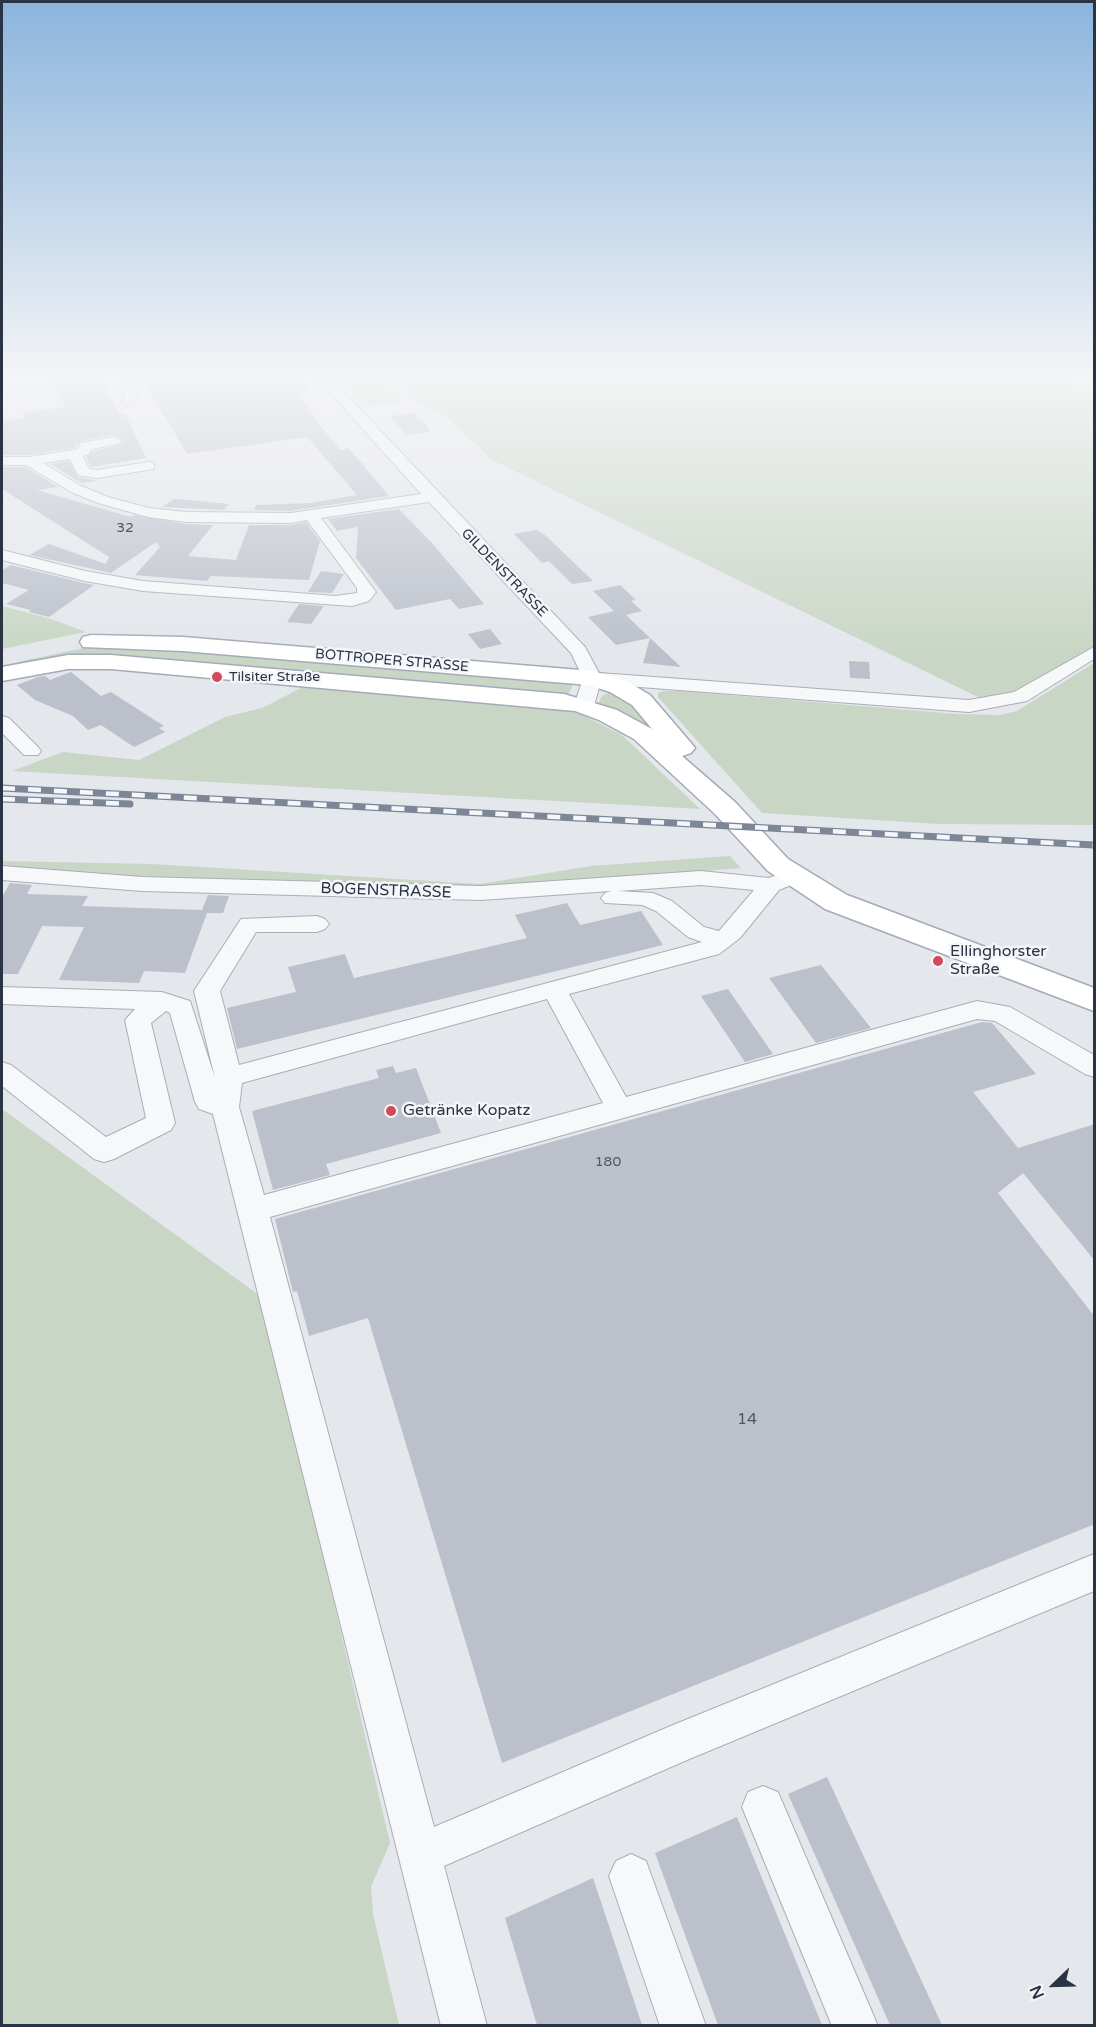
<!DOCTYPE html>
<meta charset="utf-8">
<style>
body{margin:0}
#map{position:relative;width:1096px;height:2027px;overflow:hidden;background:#e4e7ec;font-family:"Varela Round",sans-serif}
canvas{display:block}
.frame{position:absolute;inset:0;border:3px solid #2b3445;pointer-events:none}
.north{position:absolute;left:1024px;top:1955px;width:60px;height:60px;-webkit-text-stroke:4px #f4f6f9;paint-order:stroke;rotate:247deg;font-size:16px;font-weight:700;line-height:24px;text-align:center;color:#2b3445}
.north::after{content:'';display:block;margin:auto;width:21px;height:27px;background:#2b3445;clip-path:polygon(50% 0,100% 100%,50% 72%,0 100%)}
</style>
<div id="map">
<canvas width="1096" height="2027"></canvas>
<div class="frame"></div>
<div class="north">N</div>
</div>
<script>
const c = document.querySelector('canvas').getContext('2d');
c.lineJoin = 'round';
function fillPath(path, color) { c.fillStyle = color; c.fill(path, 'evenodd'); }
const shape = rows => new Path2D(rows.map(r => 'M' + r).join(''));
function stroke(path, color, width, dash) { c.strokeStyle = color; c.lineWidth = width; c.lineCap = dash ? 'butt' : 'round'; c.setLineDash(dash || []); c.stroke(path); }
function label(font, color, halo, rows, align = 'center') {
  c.font = font + ' "Varela Round",sans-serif'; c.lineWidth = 5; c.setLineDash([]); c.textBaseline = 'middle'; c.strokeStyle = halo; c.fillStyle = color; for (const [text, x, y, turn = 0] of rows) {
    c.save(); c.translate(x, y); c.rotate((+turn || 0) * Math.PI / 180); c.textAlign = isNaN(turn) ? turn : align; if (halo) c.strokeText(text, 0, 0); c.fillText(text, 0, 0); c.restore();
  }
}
fillPath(shape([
 [330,371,370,371,406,399,399,403,364,407],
 [377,371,1029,371,1094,392,1094,646,1016,694,984,700,492,460,449,419,418,402],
 [2,606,51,619,86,632,2,649],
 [120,645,572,681,573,684,568,696,164,664,18,666,2,670,2,666,22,661,88,647],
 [1094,663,1094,825,939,824,762,813,658,697,658,693,663,691,680,691,957,714,1000,715,1017,711],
 [303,687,552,708,580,714,622,735,700,809,12,771,63,752,139,760,225,717,262,708],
 [608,693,614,693,646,714,709,786,598,704,602,696],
 [730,856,741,868,481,890,2,871,2,861,152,864,480,884,591,866],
 [2,1109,263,1298,390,1843,371,1887,373,1914,399,2025,2,2025]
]), '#c9d6c5');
fillPath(shape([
 [50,371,97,371,119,414,125,413,146,458,91,467,86,457,93,451,121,445,123,440,114,435,80,441,73,448,29,455,2,455,2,421,24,418,22,413,65,407],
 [137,371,292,371,311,393,298,395,313,413,311,414,340,450,349,448,389,496,291,511,254,510,256,505,310,503,357,495,307,437,280,441,281,438,279,441,187,454,145,383,146,378],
 [414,413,429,428,427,429,430,432,407,435,389,416],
 [69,461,78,477,99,481,81,483,50,464],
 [2,467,25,467,58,487,37,490,131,517,134,515,186,524,213,525,188,556,236,560,249,525,291,525,306,522,320,541,309,580,211,576,207,581,135,575,160,547,156,542,111,573,29,555,49,544,106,564,109,557,2,489],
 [174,499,178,499,229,504,224,510,162,507],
 [399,509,432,543,484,604,459,609,450,599,396,610,356,558,358,527,337,531,328,519],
 [536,530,545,535,593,581,572,584,549,561,542,563,514,534],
 [11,565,84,583,94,585,49,617,29,612,31,610,6,604,29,590,2,583,2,570],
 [321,571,344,574,332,593,308,592],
 [620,585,636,600,631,601,642,611,626,615,650,638,616,645,588,617,614,611,593,591],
 [299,604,324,606,311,624,287,622],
 [490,629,502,644,480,649,468,634],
 [650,638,681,667,643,663],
 [849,661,869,662,870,679,850,678],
 [71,672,101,696,111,692,164,726,159,728,165,732,134,747,101,725,88,730,73,716,35,700,17,685,38,677,45,676,50,680],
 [10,883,32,885,27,894,88,896,82,906,202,910,208,895,229,896,223,913,207,913,185,973,144,971,139,983,59,980,84,927,42,926,18,974,2,974,2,897],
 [567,903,580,925,641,911,663,945,237,1049,227,1008,296,992,288,967,345,954,354,978,527,938,515,915],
 [821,965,871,1028,816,1043,769,978],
 [728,989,773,1054,745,1062,701,996],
 [982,1022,992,1023,1036,1074,973,1092,1018,1148,1095,1124,1095,1261,1023,1173,998,1193,1095,1317,1095,1524,502,1763,368,1318,309,1336,297,1291,293,1292,275,1219],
 [393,1066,396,1073,416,1068,441,1133,326,1164,330,1175,273,1190,252,1111,379,1078,376,1070],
 [827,1777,942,2025,890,2025,788,1794],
 [737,1817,822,2025,718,2025,655,1853],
 [593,1878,642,2025,537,2025,505,1918]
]), '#bbc0ca');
const minor = shape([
 [118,371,133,371,144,379,133,404,123,404,122,401,131,380,118,371],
 [311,371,324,371,585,647,599,673,969,700,1014,692,1094,647,1094,659,1027,701,969,712,600,684,594,706,584,712,574,706,583,678,571,653,429,502,321,518,376,592,369,601,352,606,143,591,85,581,2,560,2,550,85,571,143,581,336,596,357,593,357,588,307,520,291,523,186,522,148,517,98,503,71,492,26,465,2,465,2,457,29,457,73,450,78,449,80,443,114,437,121,441,119,444,91,449,89,454,83,456,89,469,97,470,149,462,154,463,154,469,97,478,78,475,70,459,43,463,81,486,108,497,149,508,186,512,291,513,421,494,311,371],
 [2,716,9,718,38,747,41,751,38,755,24,755,2,733,2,716],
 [2,866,142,877,481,886,701,871,769,878,793,869,801,871,804,876,801,881,779,890,740,938,719,954,569,994,626,1097,977,1001,1010,1007,1094,1055,1094,1077,1085,1074,995,1021,977,1019,270,1217,434,1827,673,1725,1094,1554,1094,1591,687,1760,444,1866,487,2026,441,2026,213,1114,199,1109,195,1102,170,1013,166,1011,151,1023,175,1123,171,1130,114,1159,104,1162,94,1159,2,1086,2,1062,11,1065,106,1137,146,1118,125,1020,135,1009,2,1004,2,987,162,992,190,1001,215,1078,194,991,241,919,317,916,325,919,329,924,325,929,317,932,256,932,220,991,239,1065,702,942,688,937,656,911,642,905,605,903,601,898,605,893,611,891,481,900,142,891,2,880,2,866],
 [701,885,754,890,719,931,704,927,672,901,653,893,618,891,701,885],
 [547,999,603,1103,264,1195,239,1107,242,1083,547,999],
 [763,1786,778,1792,878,2026,832,2026,742,1807,748,1792,763,1786],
 [631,1854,646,1861,706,2026,660,2026,609,1876,616,1861,631,1854]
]);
const major = shape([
 [91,635,183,637,592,671,628,682,650,695,691,743,695,748,691,753,682,756,735,802,788,859,847,895,1094,988,1094,1011,825,909,768,871,715,814,634,739,599,720,575,711,111,669,68,669,2,681,2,667,68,655,111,655,564,694,617,710,652,729,632,705,610,692,589,685,183,651,83,647,80,642,83,637,91,635]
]);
stroke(minor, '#a9aeb7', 2);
stroke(major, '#a3abb8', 3);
fillPath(minor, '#f7f8fa');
fillPath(major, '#fff');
const rail = shape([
 [2,788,1094,845],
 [2,799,130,804]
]);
stroke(rail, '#7d8696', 7);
stroke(rail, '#f4f6f9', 4.5, [13]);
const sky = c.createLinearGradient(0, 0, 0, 655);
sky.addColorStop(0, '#8bb4dd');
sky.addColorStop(0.57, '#f3f4f6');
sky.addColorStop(1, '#f3f4f600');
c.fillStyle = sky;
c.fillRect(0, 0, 1096, 655);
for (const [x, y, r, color] of [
 [217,677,6,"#d1495b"],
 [938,961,6,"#d1495b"],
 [391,1111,6,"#d1495b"]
]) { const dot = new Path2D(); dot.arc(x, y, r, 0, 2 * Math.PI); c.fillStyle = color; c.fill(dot); stroke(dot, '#f4f6f9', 2); }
label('14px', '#4f5766', null, [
 ["32",125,528],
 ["180",608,1162]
]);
label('14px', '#2b3445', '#f4f6f9', [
 ["GILDENSTRASSE",504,573,46],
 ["BOTTROPER STRASSE",392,661,5]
]);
label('14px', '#2b3445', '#f4f6f9', [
 ["Tilsiter Straße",229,677]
], 'left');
label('16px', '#2b3445', '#f4f6f9', [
 ["BOGENSTRASSE",386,891,2]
]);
label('16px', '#2b3445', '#f4f6f9', [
 ["Ellinghorster",950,952],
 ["Straße",950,970],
 ["Getränke Kopatz",403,1111]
], 'left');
label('16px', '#4f5766', null, [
 ["14",747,1420]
]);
</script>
